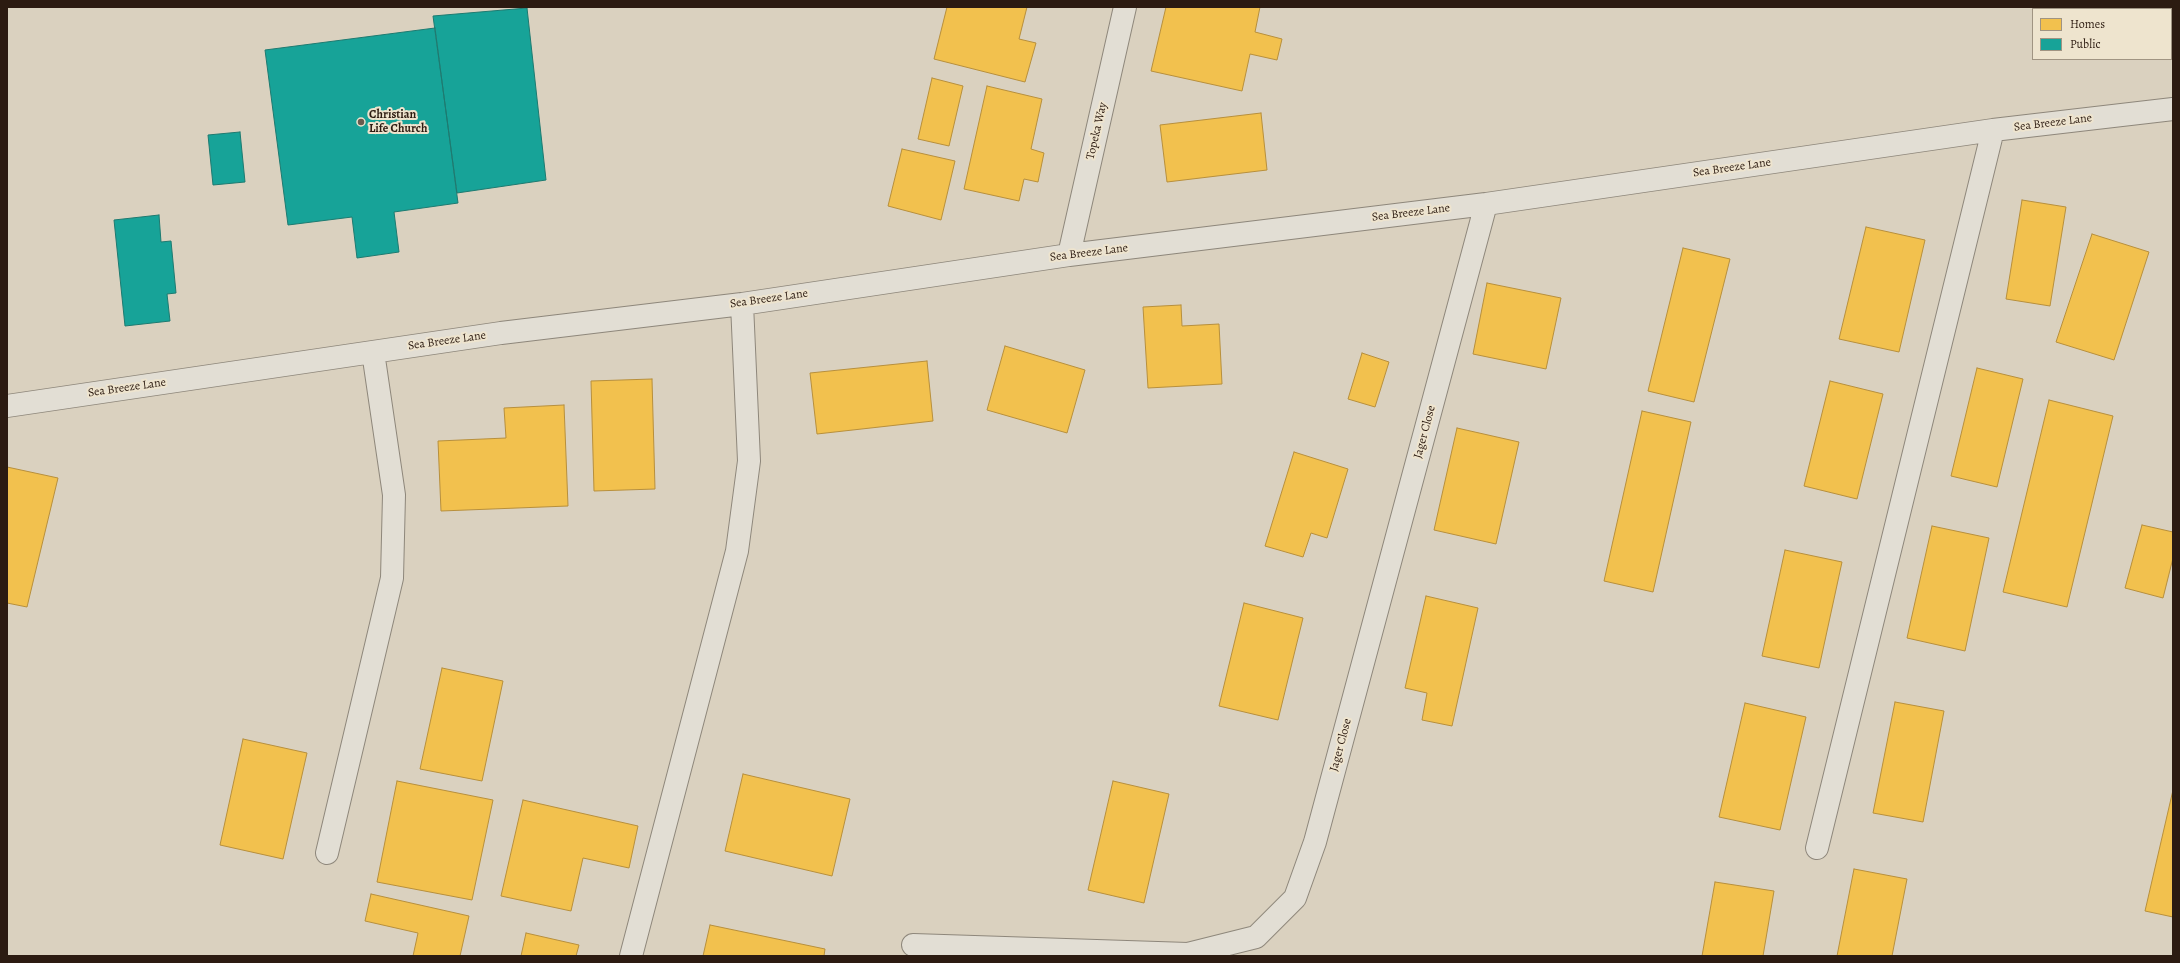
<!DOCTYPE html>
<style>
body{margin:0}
#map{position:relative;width:2180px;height:963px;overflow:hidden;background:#dad1bf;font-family:Alegreya,serif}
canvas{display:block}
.frame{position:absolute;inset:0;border:8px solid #2c1b11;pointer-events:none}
.legend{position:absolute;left:2032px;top:8px;width:140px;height:52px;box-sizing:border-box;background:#eee4ce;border:1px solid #a09482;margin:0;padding:5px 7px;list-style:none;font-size:12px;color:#2c1b11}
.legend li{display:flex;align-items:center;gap:8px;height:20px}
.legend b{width:20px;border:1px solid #a09482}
</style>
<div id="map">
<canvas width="2180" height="963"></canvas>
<div class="frame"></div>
<ul class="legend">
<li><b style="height:11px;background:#f2c14e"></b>Homes</li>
<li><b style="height:11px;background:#17a398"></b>Public</li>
</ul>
</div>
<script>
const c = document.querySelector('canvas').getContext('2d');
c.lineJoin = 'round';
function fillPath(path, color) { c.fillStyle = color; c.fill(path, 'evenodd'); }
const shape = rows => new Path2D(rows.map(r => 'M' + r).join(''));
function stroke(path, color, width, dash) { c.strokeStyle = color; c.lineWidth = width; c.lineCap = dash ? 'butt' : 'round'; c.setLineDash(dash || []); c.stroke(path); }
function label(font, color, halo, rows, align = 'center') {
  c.font = font + ' Alegreya,serif'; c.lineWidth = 4; c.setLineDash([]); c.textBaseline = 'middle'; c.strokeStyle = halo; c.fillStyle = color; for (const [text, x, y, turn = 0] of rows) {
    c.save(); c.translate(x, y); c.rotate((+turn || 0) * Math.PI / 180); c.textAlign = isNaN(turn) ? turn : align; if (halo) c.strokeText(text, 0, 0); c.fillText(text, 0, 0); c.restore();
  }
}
const homes = shape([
 [947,7,1027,7,1019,39,1036,43,1025,82,934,59,947,7],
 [1166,7,1260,7,1255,32,1282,39,1277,60,1250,54,1242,91,1151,71,1166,7],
 [932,78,963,86,949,146,918,139,932,78],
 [987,86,1042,99,1031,149,1044,153,1038,182,1024,179,1019,201,964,189,987,86],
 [1261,113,1267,170,1167,182,1160,125,1261,113],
 [902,149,955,161,941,220,888,206,902,149],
 [2022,200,2066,207,2050,306,2006,299,2022,200],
 [1866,227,1925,240,1899,352,1839,339,1866,227],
 [2092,234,2149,252,2114,360,2056,342,2092,234],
 [1683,248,1730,259,1694,402,1648,391,1683,248],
 [1487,283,1561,298,1546,369,1473,354,1487,283],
 [1181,305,1182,326,1219,324,1222,384,1148,388,1143,307,1181,305],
 [1005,346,1085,370,1067,433,987,410,1005,346],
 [1362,353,1389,362,1375,407,1348,399,1362,353],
 [927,361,933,421,817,434,810,373,927,361],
 [1977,368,2023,379,1997,487,1951,476,1977,368],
 [652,379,655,489,594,491,591,381,652,379],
 [1830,381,1883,394,1857,499,1804,486,1830,381],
 [2049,400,2113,416,2067,607,2003,592,2049,400],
 [564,405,568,506,441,511,438,441,506,438,504,408,564,405],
 [1642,411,1691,422,1653,592,1604,581,1642,411],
 [1457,428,1519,442,1496,544,1434,530,1457,428],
 [1294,452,1348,469,1327,538,1311,533,1303,557,1265,546,1294,452],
 [7,467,58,478,27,607,7,603,7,467],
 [2142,525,2173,532,2173,558,2163,598,2125,588,2142,525],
 [1932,526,1989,538,1965,651,1907,638,1932,526],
 [1785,550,1842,562,1819,668,1762,656,1785,550],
 [1426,596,1478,608,1452,726,1422,720,1427,693,1405,688,1426,596],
 [1244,603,1303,618,1278,720,1219,706,1244,603],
 [442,668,503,681,482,781,420,769,442,668],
 [1895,702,1944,711,1923,822,1873,813,1895,702],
 [1745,703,1806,717,1780,830,1719,817,1745,703],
 [243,739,307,753,283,859,220,845,243,739],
 [743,774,850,799,832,876,725,851,743,774],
 [397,781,493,800,472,900,377,882,397,781],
 [1113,781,1169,794,1144,903,1088,890,1113,781],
 [2173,790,2173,917,2145,911,2173,790],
 [523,800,638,826,629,868,583,858,571,911,501,896,523,800],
 [1854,869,1907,879,1892,956,1837,956,1854,869],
 [1715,882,1774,891,1763,956,1702,956,1715,882],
 [371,894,469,916,460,956,413,956,418,933,365,921,371,894],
 [710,925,825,949,824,956,703,956,710,925],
 [526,933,579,945,576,956,521,956,526,933]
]);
fillPath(homes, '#f2c14e');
stroke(homes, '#b78f3c', 1);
const public = shape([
 [527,8,546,180,457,193,433,16,527,8],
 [435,28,458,203,394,212,399,252,357,258,352,217,288,225,265,50,435,28],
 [240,132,245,182,213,185,208,135,240,132],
 [159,215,161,242,171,241,176,293,167,294,170,321,125,326,114,220,159,215]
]);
fillPath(public, '#17a398');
stroke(public, '#1d7a70', 1);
const street = shape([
 [1069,255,1125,7],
 [7,406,501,333,742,304,1069,255,1486,204,1993,130,2173,109],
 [1817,848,1993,130],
 [327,853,392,578,394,495,373,352],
 [913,945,1188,954,1256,937,1295,898,1315,842,1486,204],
 [631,956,737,551,749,461,742,304]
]);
stroke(street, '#8e877b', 24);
stroke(street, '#e2ded4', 22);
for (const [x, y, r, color] of [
 [361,122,4,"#695b4e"]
]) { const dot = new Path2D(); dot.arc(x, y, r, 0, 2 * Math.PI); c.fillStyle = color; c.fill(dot); stroke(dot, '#eee4ce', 1.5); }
label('bold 12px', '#2c1b11', '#eee4ce', [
 ["Christian",369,115],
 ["Life Church",369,129]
], 'left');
label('12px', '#2c1b11', '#eee4ce', [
 ["Sea Breeze Lane",2053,123,-7],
 ["Topeka Way",1097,131,-77],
 ["Sea Breeze Lane",1732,168,-8],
 ["Sea Breeze Lane",1411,213,-7],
 ["Sea Breeze Lane",1089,253,-7],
 ["Sea Breeze Lane",769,299,-8],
 ["Sea Breeze Lane",447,341,-8],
 ["Sea Breeze Lane",127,388,-8],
 ["Jager Close",1425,432,-75],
 ["Jager Close",1341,745,-75]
]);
</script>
